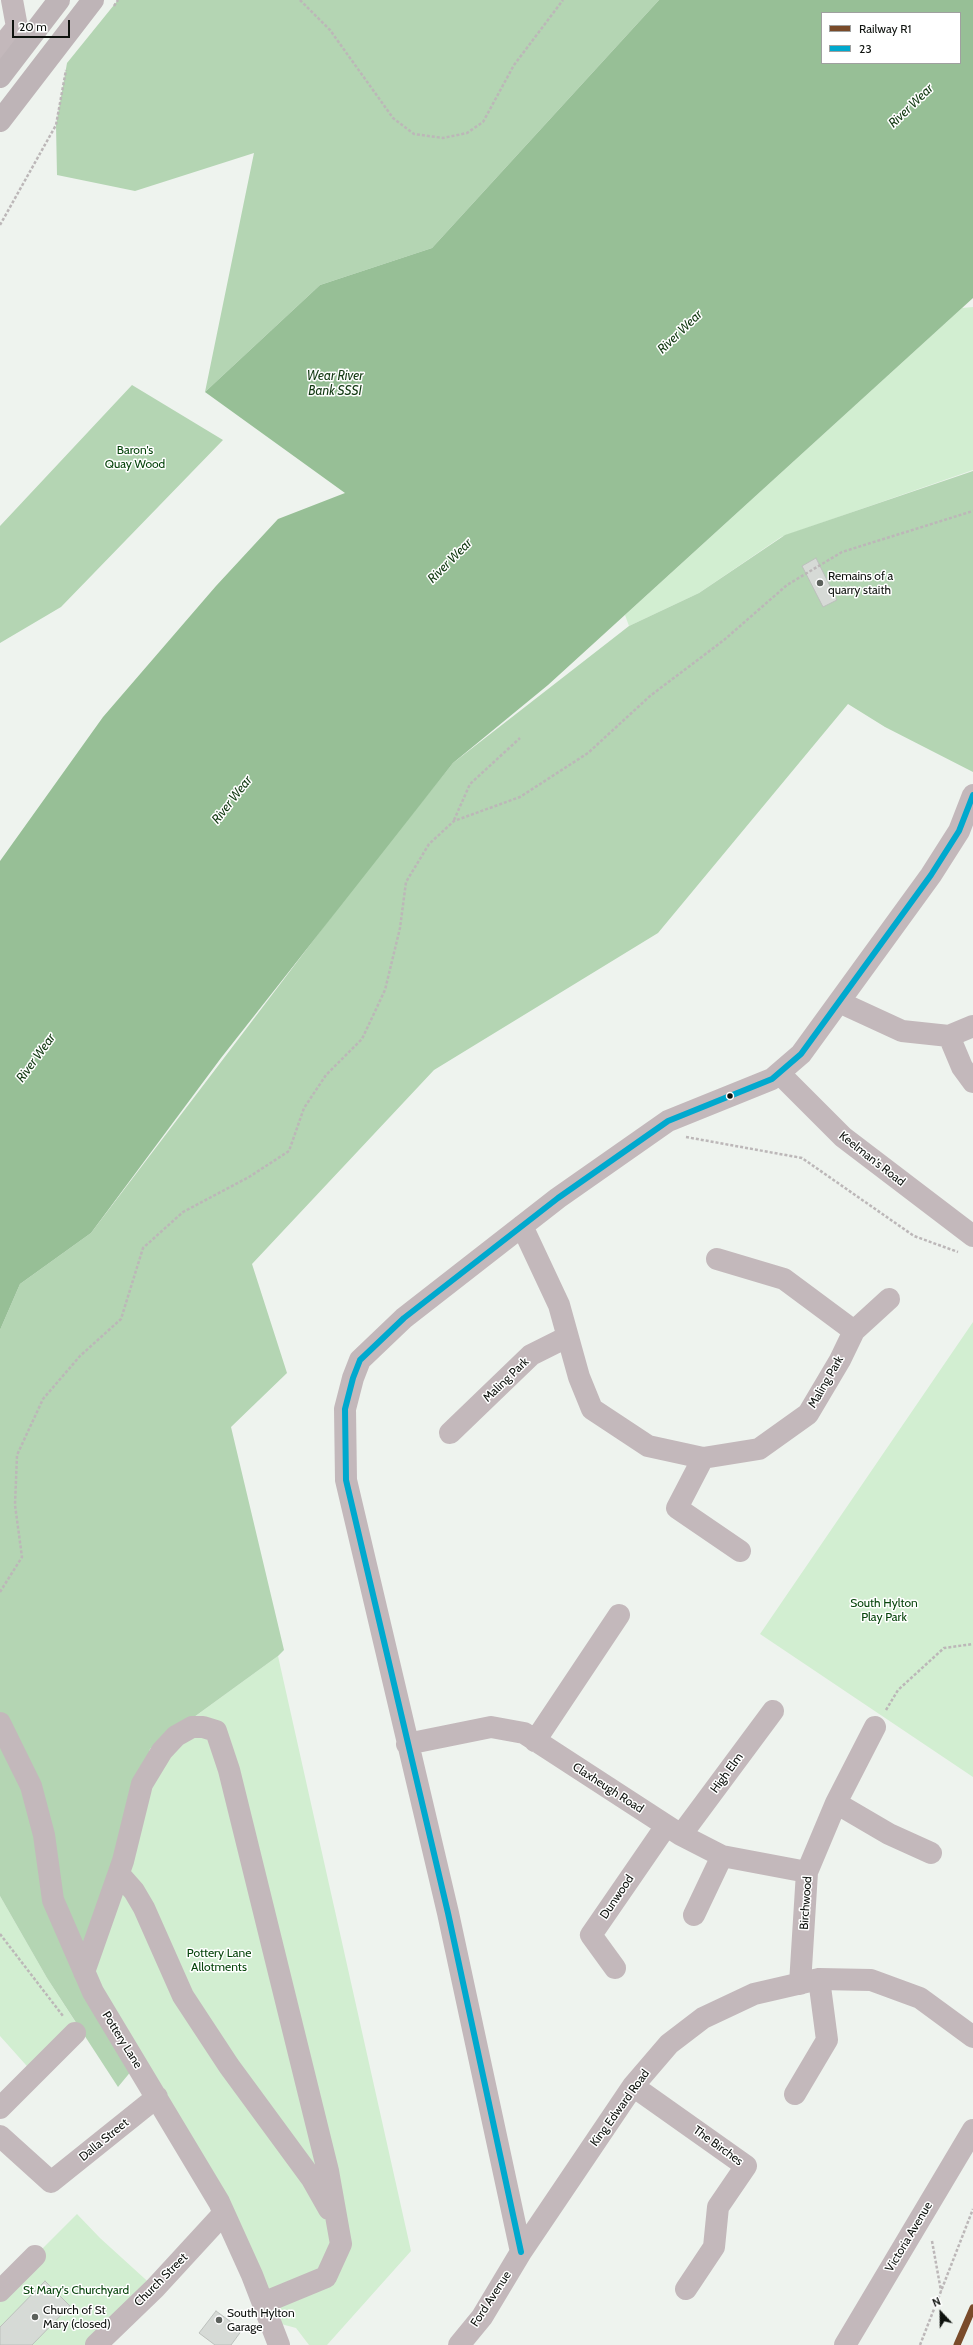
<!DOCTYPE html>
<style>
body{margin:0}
#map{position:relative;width:973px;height:2345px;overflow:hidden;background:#eef3ee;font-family:Cabin,sans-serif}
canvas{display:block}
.legend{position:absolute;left:821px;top:12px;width:140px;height:52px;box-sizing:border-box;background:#fff;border:1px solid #9fa09f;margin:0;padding:5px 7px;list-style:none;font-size:12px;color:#0e120e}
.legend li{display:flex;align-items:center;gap:8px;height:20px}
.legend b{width:20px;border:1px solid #9fa09f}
.north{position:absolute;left:921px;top:2293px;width:40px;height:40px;-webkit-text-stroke:3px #fff;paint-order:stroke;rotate:338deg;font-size:11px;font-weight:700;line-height:16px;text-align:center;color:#0e120e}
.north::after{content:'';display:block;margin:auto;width:14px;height:18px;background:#0e120e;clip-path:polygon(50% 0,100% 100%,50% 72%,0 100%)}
.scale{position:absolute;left:12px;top:20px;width:58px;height:18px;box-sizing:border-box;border:2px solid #0e120e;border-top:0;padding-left:5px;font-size:12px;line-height:14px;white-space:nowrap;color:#0e120e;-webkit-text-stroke:3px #fff;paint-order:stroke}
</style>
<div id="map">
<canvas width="973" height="2345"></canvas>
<ul class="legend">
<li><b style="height:5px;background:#7a4b2a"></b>Railway R1</li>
<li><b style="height:5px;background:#00a9ce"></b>23</li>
</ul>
<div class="north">N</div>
<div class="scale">20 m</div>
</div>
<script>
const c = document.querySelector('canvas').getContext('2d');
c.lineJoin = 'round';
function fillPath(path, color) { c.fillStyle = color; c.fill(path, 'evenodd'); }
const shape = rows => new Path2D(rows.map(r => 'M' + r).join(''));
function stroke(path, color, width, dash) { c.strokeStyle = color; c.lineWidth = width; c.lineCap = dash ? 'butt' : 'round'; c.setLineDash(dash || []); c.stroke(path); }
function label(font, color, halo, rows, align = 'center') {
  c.font = font + ' Cabin,sans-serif'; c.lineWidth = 3; c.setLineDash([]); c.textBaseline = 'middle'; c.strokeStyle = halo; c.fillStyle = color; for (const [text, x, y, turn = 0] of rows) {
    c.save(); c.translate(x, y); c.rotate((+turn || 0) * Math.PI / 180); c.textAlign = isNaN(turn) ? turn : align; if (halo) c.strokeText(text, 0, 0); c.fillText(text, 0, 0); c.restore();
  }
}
fillPath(shape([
 [973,307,973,470,781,537,699,593,629,626,625,615,962,308],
 [973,1322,973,1777,760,1634],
 [278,1656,411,2251,327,2345,309,2345,296,2328,270,2321,252,2275,84,1972,150,1749],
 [0,1896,47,1978,80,2029,34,2074,0,2036],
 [77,2214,100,2238,155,2288,96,2345,0,2345,0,2291]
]), '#d2eed1');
fillPath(shape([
 [118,0,659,0,432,248,320,285,205,392,254,153,135,191,57,175,56,125,67,63],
 [132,385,223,440,61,607,0,643,0,526],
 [973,471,973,772,885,727,848,704,658,933,434,1070,252,1264,287,1373,231,1427,284,1650,278,1656,150,1749,119,1874,84,1972,137,2064,118,2087,47,1978,0,1896,0,1330,20,1284,91,1233,360,879,453,763,629,626,699,593,785,535]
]), '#b4d5b3');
fillPath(shape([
 [659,0,973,0,973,298,548,685,453,763,221,1058,91,1233,20,1284,0,1330,0,861,103,717,216,586,278,519,345,493,205,392,320,285,432,248],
 [822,13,960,13,960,63,822,63]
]), '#97bf96');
const building = shape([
 [816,558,837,600,823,607,802,566,816,558],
 [45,2281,70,2306,32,2345,0,2345,0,2327,45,2281],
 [216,2311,242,2330,231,2345,215,2345,199,2333,216,2311]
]);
fillPath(building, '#d6dad6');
stroke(building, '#bcc0bc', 1);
stroke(shape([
 [300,0,330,30,393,118,414,134,443,138,467,133,483,122,514,65,563,0],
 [114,6,118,0],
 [0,225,56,125,66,70],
 [454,820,470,784,520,738],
 [686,1137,802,1158,914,1236,958,1252],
 [0,1592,22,1557,15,1505,17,1455,43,1399,80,1356,121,1319,143,1248,183,1212,249,1177,289,1151,304,1108,326,1075,362,1039,385,990,400,928,406,882,429,844,454,821,520,797,588,753,650,696,724,640,787,585,842,552,973,511],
 [886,1710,898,1690,944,1648,973,1644],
 [0,1934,63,2016],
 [932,2241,941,2291],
 [920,2345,973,2209]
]), '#bcb7b8', 2.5, [3, 2]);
stroke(shape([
 [0,48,17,27,12,0],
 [839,1002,902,1031,949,1036,973,1026],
 [949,1036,962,1067,973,1082],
 [779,1073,843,1137,973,1236],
 [522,1226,559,1305,579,1377,592,1409,648,1446,703,1458,759,1449,808,1414,840,1360,854,1331,889,1299],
 [717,1259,784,1279,854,1331],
 [450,1433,531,1355,567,1337],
 [703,1458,677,1508,740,1551],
 [0,1723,31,1786,44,1835,53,1900,93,1992,219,2202,252,2275,279,2345],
 [535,1741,619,1615],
 [407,1744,491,1727,524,1733,681,1835,722,1856,807,1872],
 [836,1803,889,1834,931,1853],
 [681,1835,773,1711],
 [119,1874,134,1891,144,1908,183,1996,229,2066,312,2179,329,2209],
 [694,1915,722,1856],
 [615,1968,591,1935,666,1826],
 [84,1972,123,1861,142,1784,162,1751,176,1736,192,1727,203,1727,216,1731,229,1770,328,2171,341,2244,326,2277,263,2303],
 [800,1984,807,1872,836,1803,875,1727],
 [633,2086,746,2166,718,2207,714,2247,686,2289],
 [795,2094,827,2040,819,1979],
 [0,2108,75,2033],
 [0,2136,51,2182,157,2097],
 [521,2252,448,1913,346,1480,345,1409,353,1378,360,1360,404,1318,558,1198,668,1121,772,1079,801,1054,931,875,959,831,973,795],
 [0,2291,35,2256],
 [96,2345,155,2288,224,2213],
 [459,2345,482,2317,521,2252,633,2086,669,2044,703,2018,754,1994,819,1979,871,1980,920,1998,973,2037],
 [845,2345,973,2130]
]), '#c3b8bb', 22);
stroke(shape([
 [0,77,59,0],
 [0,121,93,0]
]), '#beb4b7', 22);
stroke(shape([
 [521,2252,448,1913,346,1480,345,1409,353,1378,360,1360,404,1318,558,1198,668,1121,772,1079,801,1054,931,875,959,831,973,795]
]), '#00a9ce', 6);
stroke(shape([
 [957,2345,973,2308]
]), '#7a4b2a', 7);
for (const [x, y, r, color] of [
 [820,583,4,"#5c615c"],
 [730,1096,3.5,"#0e120e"],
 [35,2317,4,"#5c615c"],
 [219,2320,4,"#5c615c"]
]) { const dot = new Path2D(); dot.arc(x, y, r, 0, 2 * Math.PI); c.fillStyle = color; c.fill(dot); stroke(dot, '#fff', 1.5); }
label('12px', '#06440b', '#fff', [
 ["Baron's",135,450],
 ["Quay Wood",135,464],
 ["South Hylton",884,1603],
 ["Play Park",884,1617],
 ["Pottery Lane",219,1953],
 ["Allotments",219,1967],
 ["St Mary's Churchyard",76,2290]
]);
label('12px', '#0e120e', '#fff', [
 ["Remains of a",828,576],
 ["quarry staith",828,590],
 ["Church of St",43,2310],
 ["Mary (closed)",43,2324],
 ["South Hylton",227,2313],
 ["Garage",227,2327]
], 'left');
label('12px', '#0e120e', '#fff', [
 ["Keelman's Road",872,1159,38],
 ["Maling Park",506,1380,-44],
 ["Maling Park",826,1382,-60],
 ["High Elm",727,1773,-54],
 ["Claxheugh Road",608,1788,33],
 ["Dunwood",617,1897,-56],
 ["Birchwood",806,1903,-86],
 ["Pottery Lane",122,2040,58],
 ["King Edward Road",620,2108,-54],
 ["Dalla Street",104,2140,-39],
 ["The Birches",718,2146,36],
 ["Victoria Avenue",909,2237,-59],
 ["Church Street",161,2280,-45],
 ["Ford Avenue",491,2299,-57]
]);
label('italic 13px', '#113811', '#fff', [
 ["River Wear",911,106,-44],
 ["River Wear",680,332,-44],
 ["Wear River",335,376],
 ["Bank SSSI",335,391],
 ["River Wear",450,561,-45],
 ["River Wear",232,800,-52],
 ["River Wear",36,1058,-54]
]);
</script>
